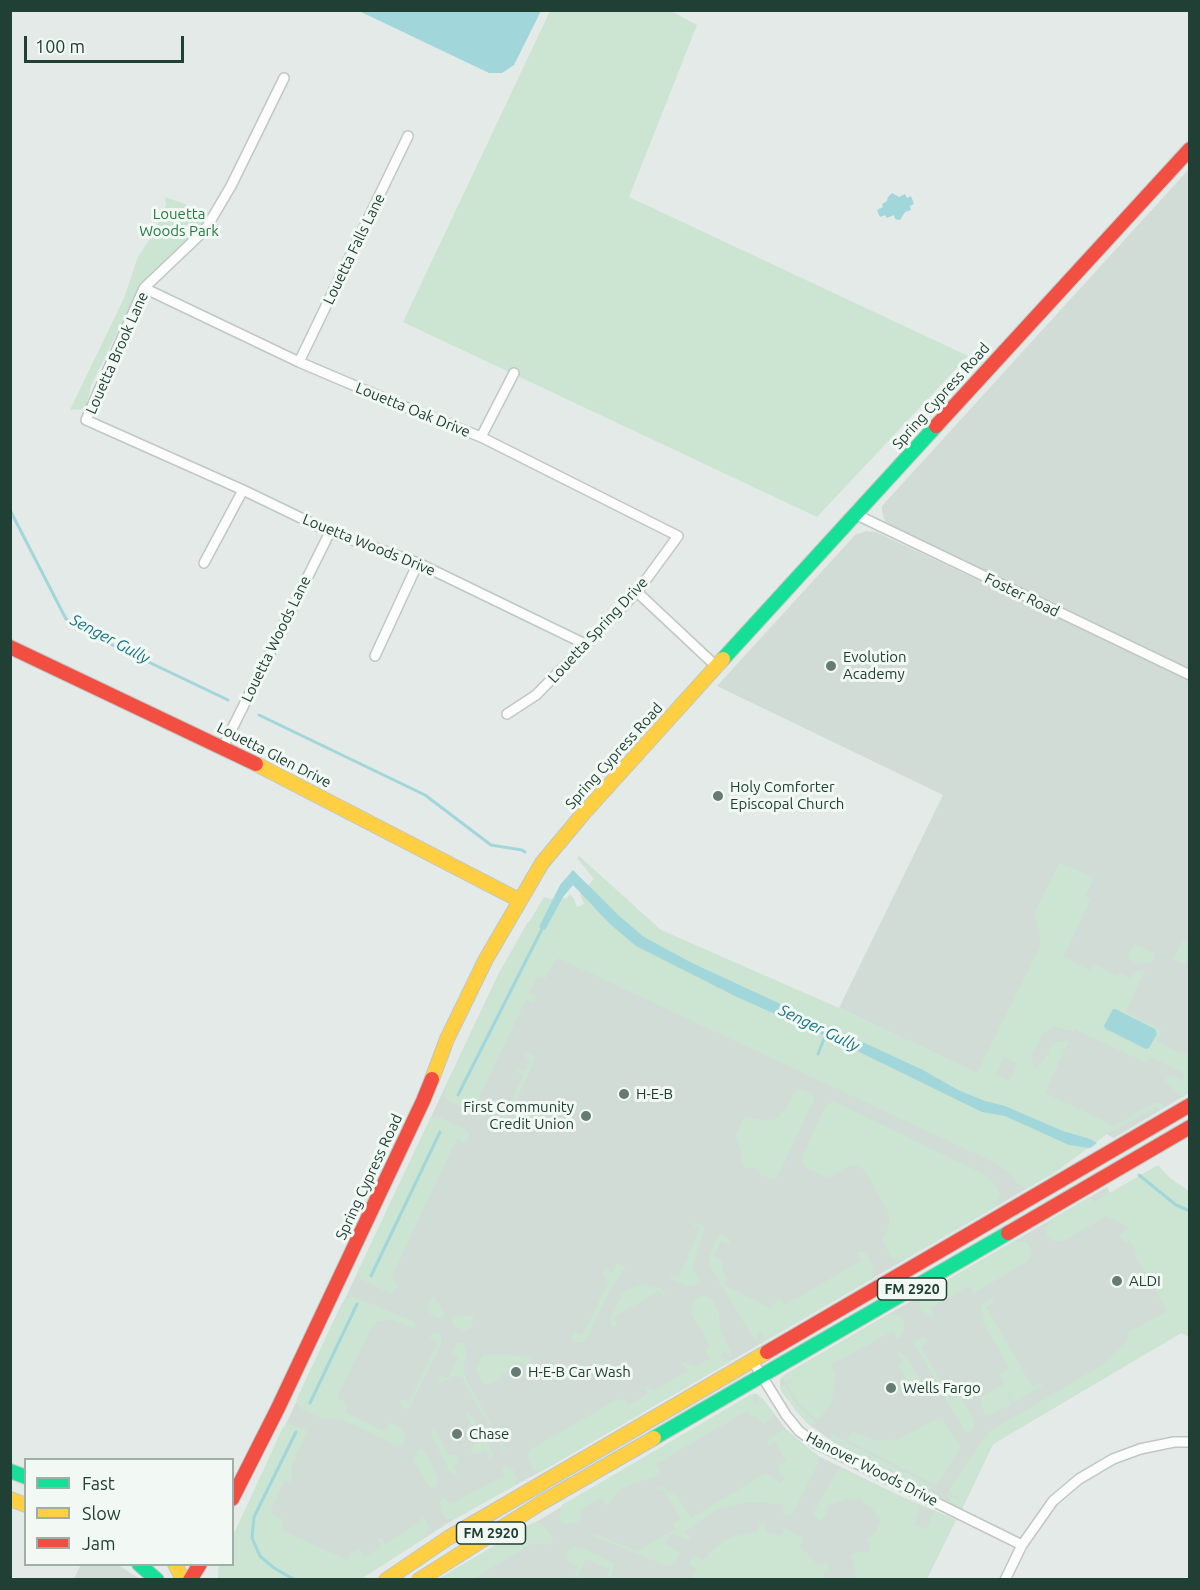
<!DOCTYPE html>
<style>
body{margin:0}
#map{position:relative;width:1200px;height:1590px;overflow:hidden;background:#e4eae7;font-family:Ubuntu,sans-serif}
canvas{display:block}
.frame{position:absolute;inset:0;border:12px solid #203f35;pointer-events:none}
.legend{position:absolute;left:24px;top:1458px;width:210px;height:108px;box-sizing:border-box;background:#f2f9f5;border:2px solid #9eafa8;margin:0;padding:8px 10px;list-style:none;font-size:18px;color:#203f35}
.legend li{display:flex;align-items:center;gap:12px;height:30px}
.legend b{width:30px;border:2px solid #9eafa8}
.scale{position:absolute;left:24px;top:36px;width:160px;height:27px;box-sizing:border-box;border:3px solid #203f35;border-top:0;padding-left:8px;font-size:18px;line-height:21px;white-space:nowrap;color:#203f35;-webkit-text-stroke:4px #f2f9f5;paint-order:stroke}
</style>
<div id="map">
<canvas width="1200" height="1590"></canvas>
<div class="frame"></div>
<ul class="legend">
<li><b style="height:8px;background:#16e098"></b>Fast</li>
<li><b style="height:8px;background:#ffcf43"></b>Slow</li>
<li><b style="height:8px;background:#f24e42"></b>Jam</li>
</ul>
<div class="scale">100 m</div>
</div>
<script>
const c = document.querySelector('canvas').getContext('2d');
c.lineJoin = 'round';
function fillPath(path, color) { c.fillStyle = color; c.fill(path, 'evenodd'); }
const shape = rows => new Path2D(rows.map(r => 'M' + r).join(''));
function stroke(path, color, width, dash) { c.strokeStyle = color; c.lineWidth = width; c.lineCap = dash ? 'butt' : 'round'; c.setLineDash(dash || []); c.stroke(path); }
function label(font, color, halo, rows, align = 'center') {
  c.font = font + ' Ubuntu,sans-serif'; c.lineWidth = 6; c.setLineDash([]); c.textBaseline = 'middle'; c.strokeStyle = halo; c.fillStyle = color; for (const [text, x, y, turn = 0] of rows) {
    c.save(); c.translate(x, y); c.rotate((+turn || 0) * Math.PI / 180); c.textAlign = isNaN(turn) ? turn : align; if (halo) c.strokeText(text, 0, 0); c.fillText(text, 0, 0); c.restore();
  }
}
fillPath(shape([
 [1189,169,1189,668,895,528,885,521,882,511,882,506],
 [866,531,876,532,927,556,1189,680,1189,1093,1114,1138,839,1008,943,795,717,686,855,535],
 [528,922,1057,1171,556,1463,459,1516,361,1579,218,1580,219,1565,232,1564,233,1536,499,973],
 [1107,1187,1185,1326,1181,1333,993,1444,962,1509,835,1443,807,1423,783,1394,780,1387,780,1380,784,1375],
 [752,1394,757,1394,763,1399,788,1432,816,1455,898,1495,956,1520,926,1579,438,1580],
 [81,1564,118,1565,140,1579,74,1579]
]), '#d1dcd7');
fillPath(shape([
 [550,11,671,11,697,25,629,197,968,356,817,517,403,322],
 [165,197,210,213,198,230,146,281,137,293,91,385,86,409,70,410,124,298,138,257,152,236,166,205],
 [579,856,661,930,839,1008,977,1073,1040,947,1040,938,1034,914,1059,863,1071,867,1094,878,1085,896,1091,899,1064,956,1090,971,1094,964,1118,976,1119,973,1130,978,1136,972,1146,969,1126,1012,1162,1030,1157,1041,1178,1052,1189,1054,1189,1093,1182,1097,1180,1096,1164,1081,1170,1074,1183,1081,1184,1073,1150,1057,1147,1063,1074,1029,1073,1032,1053,1026,1044,1033,1031,1056,1035,1070,1048,1053,1050,1046,1057,1041,1069,1041,1045,1093,1114,1126,1155,1102,1161,1103,1163,1109,1160,1110,1156,1107,1107,1134,1057,1171,1029,1187,1024,1187,1019,1185,1008,1172,995,1163,558,958,545,979,537,977,529,993,537,996,536,998,533,1003,526,1000,479,1098,487,1102,486,1106,483,1110,475,1113,449,1102,444,1097,446,1085,499,973,544,897,552,899,558,895,566,899,570,894,574,899,577,907,584,904,580,894,594,879,577,858],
 [1004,1057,1017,1064,1009,1081,996,1075],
 [1183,940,1189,943,1189,958,1185,965,1173,959],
 [1134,944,1156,954,1152,962,1139,964,1127,958],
 [529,1052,535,1055,535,1060,510,1114,507,1117,502,1117,497,1111,499,1106,508,1108,523,1076,516,1071,519,1069,525,1071,530,1061,523,1055],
 [799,1089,809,1093,813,1098,813,1102,777,1178,772,1180,758,1173,759,1171,750,1167,748,1168,743,1167,741,1161,741,1150,735,1137,743,1119,749,1117,766,1121,777,1118,785,1109,795,1091],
 [833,1101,986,1175,997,1187,1000,1193,996,1206,902,1261,891,1258,882,1239,886,1233,890,1222,888,1212,865,1171,855,1165,849,1166,830,1177,826,1177,806,1168,802,1162,802,1156,826,1105],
 [436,1116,466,1130,469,1133,469,1138,463,1144,458,1137,392,1276,398,1286,393,1293,389,1293,361,1279,359,1276,359,1269,429,1121],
 [1158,1165,1170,1178,1189,1191,1189,1337,1181,1333,993,1444,962,1509,951,1502,947,1494,958,1500,960,1498,948,1492,981,1441,992,1430,1104,1364,1129,1338,1127,1333,1167,1311,1134,1254,1136,1252,1129,1241,1124,1243,1119,1235,1129,1228,1106,1216,1062,1242,1053,1241,1046,1234,1046,1229,1050,1220,1091,1196,1094,1202],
 [695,1222,703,1226,704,1230,693,1266,700,1281,694,1286,687,1286,671,1279,669,1275,678,1277,700,1229,692,1224],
 [722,1234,728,1237,730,1242,729,1244,721,1241,714,1256,722,1261,723,1271,728,1278,724,1285,771,1308,778,1298,785,1305,861,1261,857,1252,861,1251,866,1253,873,1266,874,1275,870,1279,765,1341,759,1342,763,1333,758,1332,757,1341,753,1338,709,1265,710,1253,718,1235],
 [1014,1241,1024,1241,1029,1244,1032,1253,1029,1260,975,1293,973,1293,969,1286,931,1308,934,1317,926,1315,920,1309,919,1301,926,1293],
 [617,1263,626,1267,609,1292,587,1339,584,1342,575,1342,571,1338,575,1331,580,1335,584,1333,608,1282,603,1274,606,1266,612,1273],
 [643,1284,661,1288,665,1294,665,1298,659,1291,614,1317,617,1325,612,1327,610,1320,622,1294,632,1287],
 [705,1295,712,1299,718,1310,721,1331,731,1352,731,1358,725,1352,721,1355,722,1358,730,1360,728,1363,540,1472,532,1469,527,1455,531,1449,616,1400,624,1399,629,1405,647,1394,644,1387,645,1386,654,1390,689,1370,682,1365,683,1363,687,1363,694,1367,711,1358,703,1352,710,1346,691,1313,694,1299],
 [352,1296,415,1322,416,1326,413,1329,391,1319,377,1322,372,1327,338,1395,339,1399,347,1404,345,1412,384,1431,390,1423,401,1427,406,1436,404,1445,396,1445,343,1420,321,1418,301,1409,297,1403,297,1398,342,1303],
 [434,1297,445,1313,442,1318,436,1318,427,1311,431,1299],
 [992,1298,994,1302,986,1307,1033,1387,1041,1383,1043,1385,1014,1403,1008,1394,1012,1404,989,1416,984,1413,980,1401,982,1397,1004,1384,999,1374,1009,1368,981,1319,985,1316,979,1306],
 [893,1314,900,1316,904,1321,904,1330,901,1337,896,1338,893,1331,831,1365,836,1375,832,1402,819,1420,809,1414,798,1402,787,1385,794,1380,784,1382,782,1377,887,1316],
 [474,1315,472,1327,465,1331,453,1325,452,1322,454,1317],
 [434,1332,441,1335,442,1342,409,1408,404,1409,399,1401,401,1399,409,1402,437,1343,429,1337],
 [922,1337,925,1338,928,1342,921,1347,952,1400,960,1396,975,1421,974,1428,971,1432,965,1432,913,1342],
 [457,1343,463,1343,465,1347,467,1355,464,1366,465,1377,506,1450,504,1452,462,1378,454,1376,439,1383,437,1382,440,1375,448,1378,458,1358,451,1352],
 [900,1352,907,1358,924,1386,915,1393,898,1365,903,1362,897,1353],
 [484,1354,531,1356,532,1358,532,1361,524,1366,522,1363,501,1375,502,1378,489,1385,482,1382,476,1369,478,1363],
 [782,1386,785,1386,797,1405,817,1423,812,1424,807,1423,796,1411,780,1387],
 [752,1394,754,1394,753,1403,756,1405,759,1401,757,1394,763,1399,773,1414,771,1419,763,1424,756,1416,751,1417,747,1411,656,1464,661,1472,651,1478,631,1484,619,1491,607,1506,601,1498,579,1511,583,1518,578,1523,564,1524,561,1520,559,1514,562,1505],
 [465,1412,473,1417,492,1451,493,1454,490,1460,485,1450,476,1455,470,1452,474,1445,479,1442],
 [936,1419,942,1419,960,1445,959,1451,937,1486,847,1440,853,1432,877,1441,899,1439],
 [289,1424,305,1429,307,1433,292,1466,292,1483,284,1481,270,1513,283,1520,284,1522,281,1530,347,1560,351,1553,359,1548,365,1557,381,1547,377,1539,381,1538,385,1544,422,1521,420,1515,424,1517,429,1528,424,1538,361,1579,218,1579,219,1565,232,1564,233,1536,283,1427],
 [434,1427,449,1456,454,1454,459,1456,457,1464,454,1466,458,1477,450,1473,432,1436,431,1431],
 [783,1430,787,1430,817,1455,820,1460,792,1515,782,1514,783,1505,759,1502,744,1503,716,1510,685,1532,691,1538,689,1541,672,1533,665,1543,680,1553,675,1563,669,1567,591,1535,595,1534,637,1551,675,1529,673,1524,681,1519,662,1488,654,1490,662,1485,668,1492,675,1492,691,1518,766,1473,781,1483,785,1478,780,1474,778,1466,786,1461,775,1442,768,1446,767,1443,770,1438],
 [831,1433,837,1437,935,1488,928,1490,835,1443,830,1438],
 [419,1449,425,1450,439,1480,437,1487,432,1488,427,1485,413,1459],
 [505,1466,513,1469,517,1478,514,1486,455,1519,448,1519,442,1514,439,1503,443,1498,445,1497,450,1504,504,1476,502,1470],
 [838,1469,846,1471,918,1504,920,1510,914,1524,926,1529,933,1513,936,1512,956,1520,927,1579,856,1579,854,1573,857,1572,851,1555,859,1551,864,1553,868,1552,870,1546,867,1539,878,1529,878,1525,881,1522,871,1507,866,1505,860,1498,853,1501,846,1499,828,1506,826,1516,821,1521,812,1515],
 [534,1522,541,1524,552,1535,553,1540,549,1545,533,1543,474,1579,438,1579],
 [765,1523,766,1532,781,1535,785,1528,804,1538,800,1546,818,1565,826,1561,830,1569,823,1574,825,1579,691,1579,696,1569,690,1565,689,1562,694,1555,702,1560,723,1541,739,1534,758,1532,759,1524],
 [572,1547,582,1548,613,1563,614,1568,610,1578,607,1576,610,1569,586,1559,577,1579,573,1579,578,1566,570,1563,566,1556,568,1550]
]), '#cce4d2');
fillPath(shape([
 [359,11,541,11,514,65,502,73,489,73],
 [892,193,899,197,905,194,907,198,911,196,914,204,910,206,911,210,905,212,900,220,895,219,894,215,887,218,885,215,880,217,877,210,883,207,882,204,887,201,888,197],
 [573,870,618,915,644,937,692,963,923,1070,958,1090,985,1101,1005,1106,1063,1131,1090,1139,1097,1143,1090,1148,1069,1145,1005,1116,982,1112,843,1044,739,998,636,946,610,924,573,885,563,897,545,930,539,927,560,885],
 [1113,1009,1115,1009,1155,1029,1157,1034,1149,1048,1146,1049,1106,1029,1104,1026]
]), '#a1d6db');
stroke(shape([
 [10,510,66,619,92,635,228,700],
 [259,715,425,795,491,845,522,850,525,852],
 [818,1054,826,1034],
 [458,1095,544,925],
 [1139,1175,1176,1205,1190,1211],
 [371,1276,440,1132],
 [310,1403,357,1304],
 [295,1580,274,1568,260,1556,252,1538,254,1517,296,1432]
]), '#a1d6db', 3);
const street = shape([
 [284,78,231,186,205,230,144,288,86,420,243,490,330,532,418,563,585,644],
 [144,288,299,362,400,405,481,437,678,536,637,592,536,695,507,714],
 [299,362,408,136],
 [481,437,514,373],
 [855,514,1190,675],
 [204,563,243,490],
 [637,592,717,667],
 [375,656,418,563],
 [223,747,330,532],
 [752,1360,786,1415,799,1431,815,1443,1022,1545],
 [1005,1580,1022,1545,1053,1501,1079,1479,1113,1459,1140,1449,1174,1442,1190,1442]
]);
const fast = shape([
 [723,659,936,426],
 [654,1438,1008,1233],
 [10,1471,26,1477],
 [139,1564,157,1580]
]);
const slow = shape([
 [256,764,519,900],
 [432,1079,447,1039,486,959,542,863,583,814,723,659],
 [10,1499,26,1505],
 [175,1564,183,1580],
 [386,1580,448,1538,767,1352],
 [419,1580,541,1503,654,1438]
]);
const jam = shape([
 [936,426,1190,149],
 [10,647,256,764],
 [1008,1233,1190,1127],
 [767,1352,1190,1105],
 [232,1499,278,1408,423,1101,432,1079],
 [190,1580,200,1564]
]);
stroke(street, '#c1c7c4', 12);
stroke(fast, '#bfc7c4', 16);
stroke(slow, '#bfc7c4', 16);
stroke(jam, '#bfc7c4', 16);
stroke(street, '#fbfcfb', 9);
stroke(fast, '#16e098', 14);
stroke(slow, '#ffcf43', 14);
stroke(jam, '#f24e42', 14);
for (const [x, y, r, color] of [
 [831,666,6,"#657b73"],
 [718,796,6,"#657b73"],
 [624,1094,6,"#657b73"],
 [586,1116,6,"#657b73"],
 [1117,1281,6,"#657b73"],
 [516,1372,6,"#657b73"],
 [891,1388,6,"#657b73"],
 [457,1434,6,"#657b73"]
]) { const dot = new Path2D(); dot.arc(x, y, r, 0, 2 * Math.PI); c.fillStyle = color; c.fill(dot); stroke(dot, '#f2f9f5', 2); }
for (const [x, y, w] of [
 [912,1289,69],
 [491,1533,69]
]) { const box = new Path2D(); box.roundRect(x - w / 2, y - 11, w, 22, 4.5); c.fillStyle = '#f2f9f5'; c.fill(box); stroke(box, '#203f35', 1.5); }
label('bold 14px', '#203f35', null, [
 ["FM 2920",912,1289],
 ["FM 2920",491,1533]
]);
label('15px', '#277942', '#f2f9f5', [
 ["Louetta",179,214],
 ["Woods Park",179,231]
]);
label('15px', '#203f35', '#f2f9f5', [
 ["Louetta Falls Lane",354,249,-64],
 ["Louetta Brook Lane",117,353,-66],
 ["Spring Cypress Road",941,396,-48],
 ["Louetta Oak Drive",413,410,22],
 ["Louetta Woods Drive",369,545,22],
 ["Foster Road",1022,595,26],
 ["Louetta Spring Drive",598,630,-47],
 ["Louetta Woods Lane",276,639,-64],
 ["Louetta Glen Drive",274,755,27],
 ["Spring Cypress Road",614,756,-48],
 ["Spring Cypress Road",369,1177,-65],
 ["Hanover Woods Drive",872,1469,27]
]);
label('15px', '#203f35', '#f2f9f5', [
 ["Evolution",843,657],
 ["Academy",843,674],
 ["Holy Comforter",730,787],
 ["Episcopal Church",730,804],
 ["H-E-B",636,1094],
 ["First Community",574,1107,"right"],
 ["Credit Union",574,1124,"right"],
 ["ALDI",1129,1281],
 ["H-E-B Car Wash",528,1372],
 ["Wells Fargo",903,1388],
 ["Chase",469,1434]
], 'left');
label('italic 16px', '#157480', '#f2f9f5', [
 ["Senger Gully",110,639,28],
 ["Senger Gully",819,1028,26]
]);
</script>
